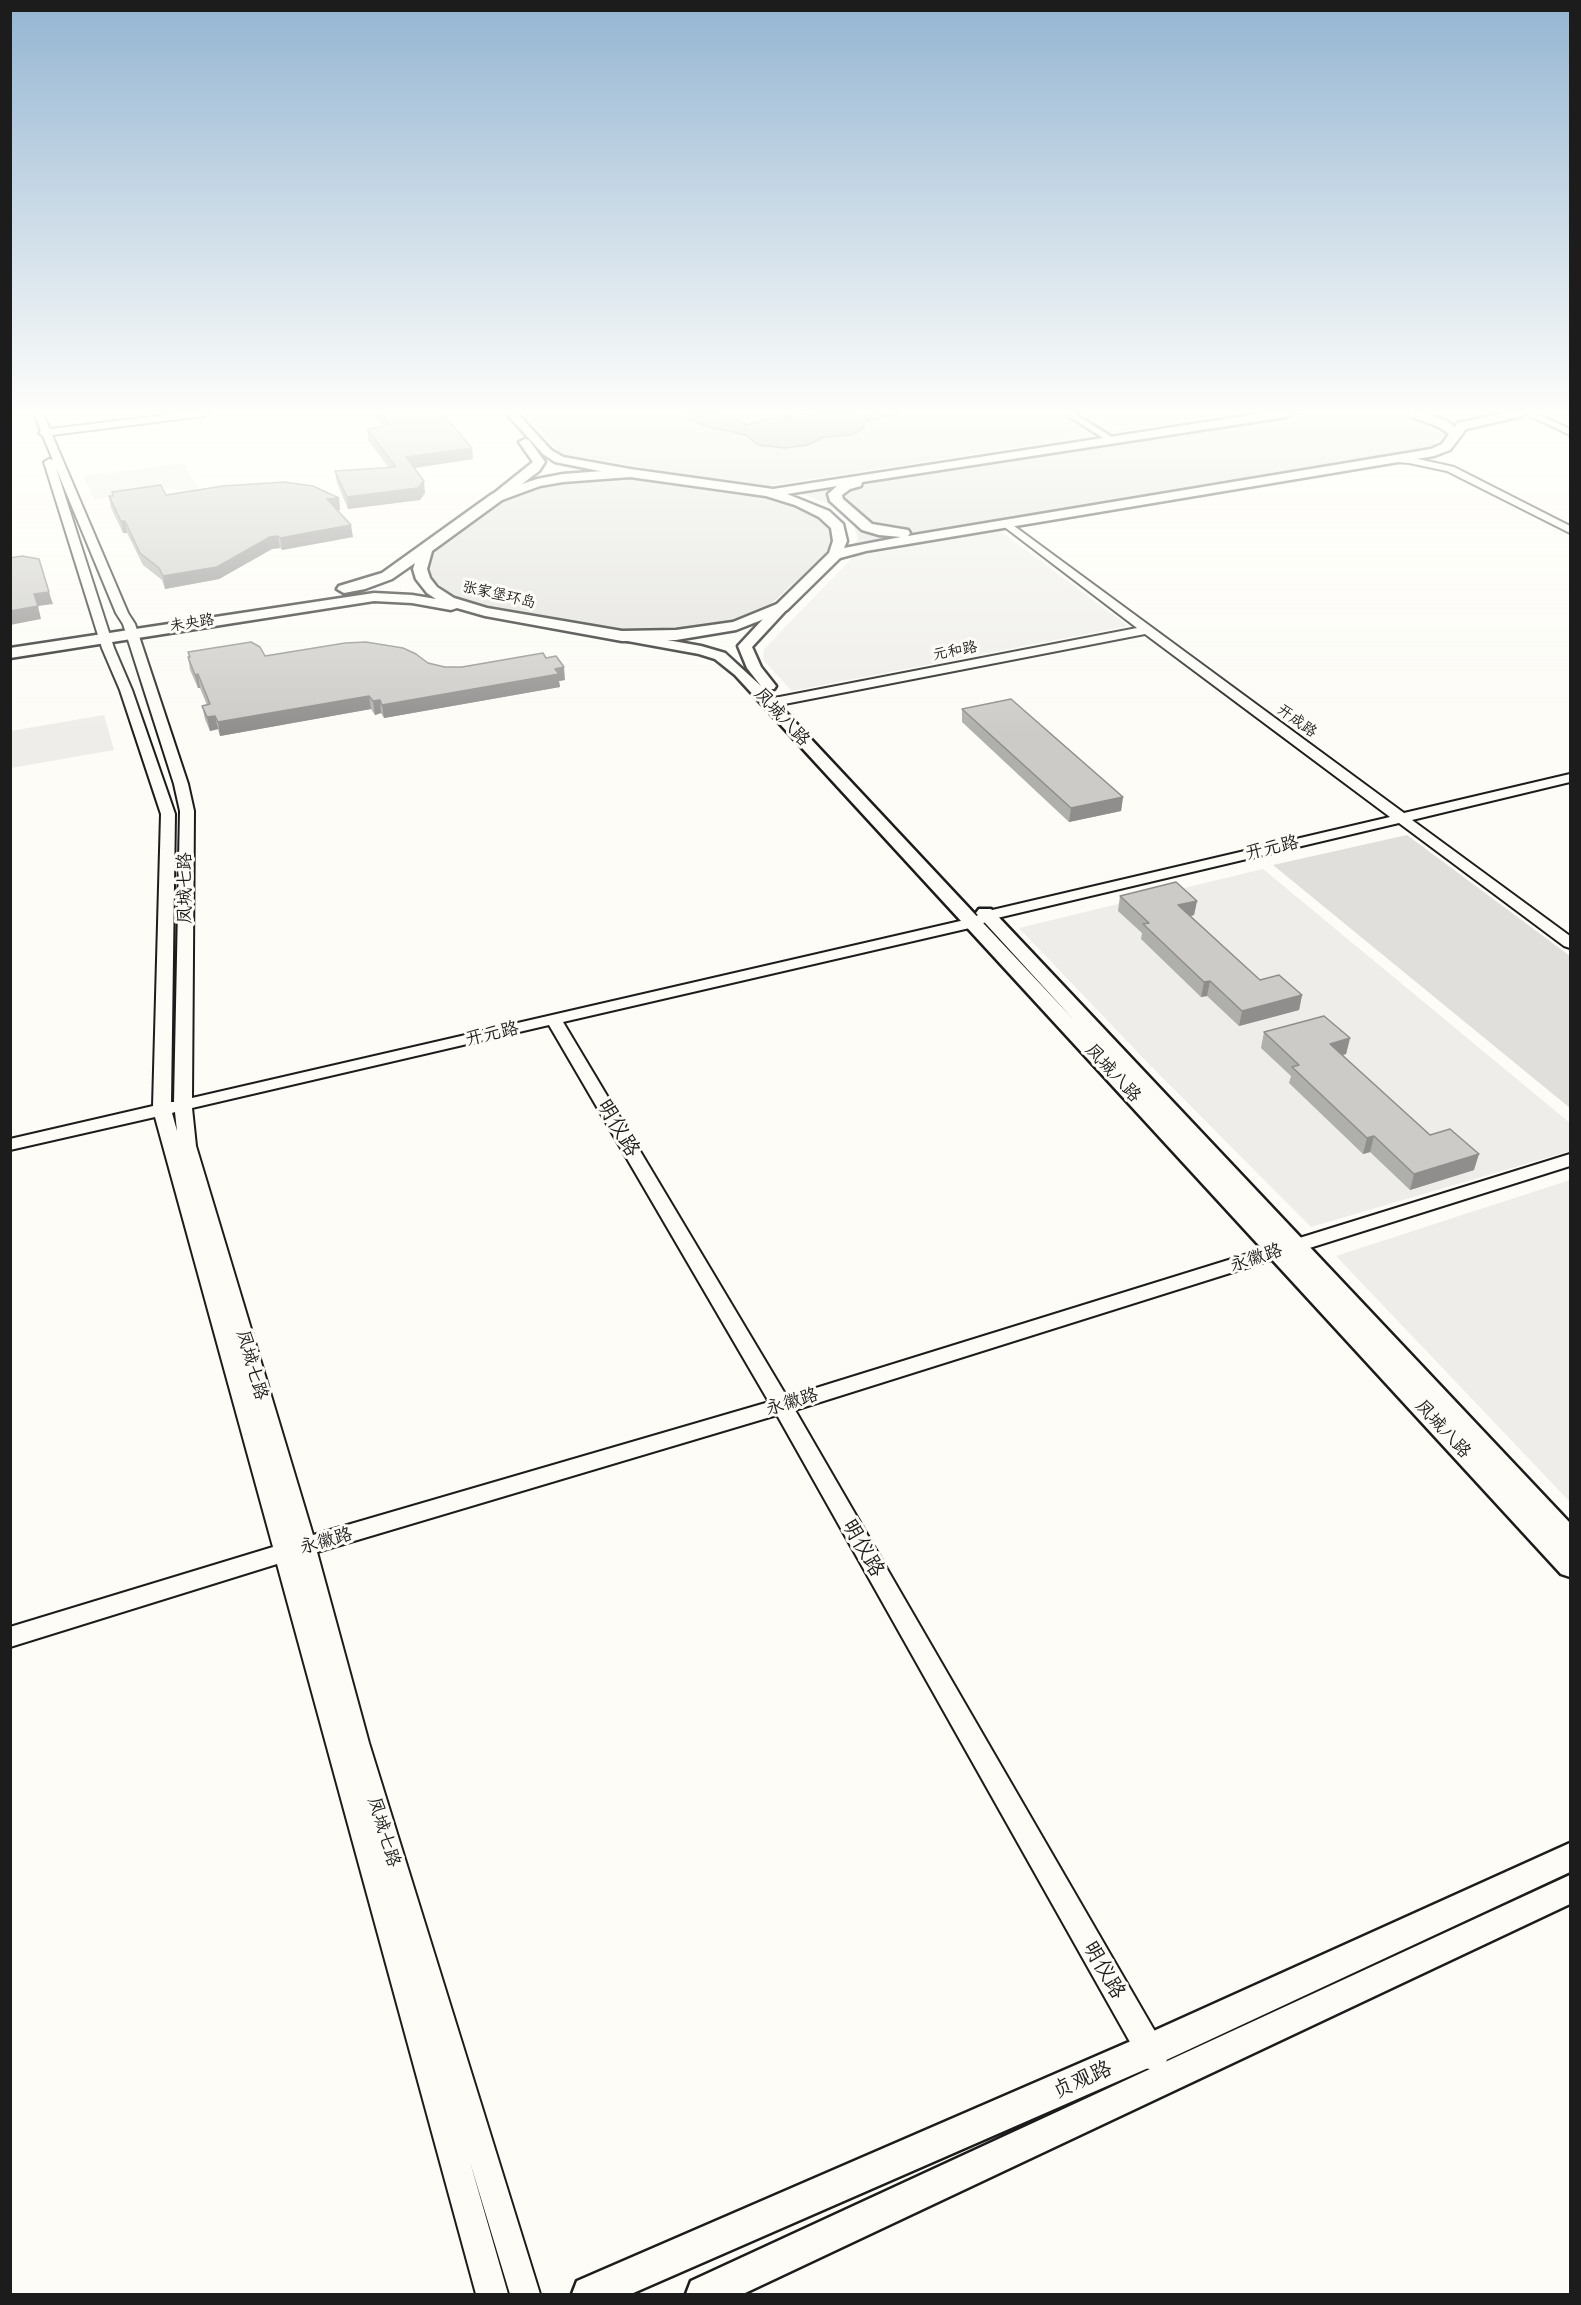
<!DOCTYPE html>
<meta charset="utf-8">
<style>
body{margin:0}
#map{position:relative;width:1581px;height:2305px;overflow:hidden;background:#fdfcf7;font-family:Delius,sans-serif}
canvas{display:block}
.frame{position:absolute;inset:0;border:12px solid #1c1c1c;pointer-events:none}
</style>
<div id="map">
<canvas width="1581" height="2305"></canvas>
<div class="frame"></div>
</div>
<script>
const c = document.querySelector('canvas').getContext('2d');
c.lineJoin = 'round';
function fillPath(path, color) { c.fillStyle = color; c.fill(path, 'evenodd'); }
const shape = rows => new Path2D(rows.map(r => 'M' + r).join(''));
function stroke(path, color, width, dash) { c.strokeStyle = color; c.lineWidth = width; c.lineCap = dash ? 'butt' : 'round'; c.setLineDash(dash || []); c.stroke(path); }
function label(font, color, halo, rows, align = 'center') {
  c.font = font + ' Delius,"LXGW WenKai TC",sans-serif'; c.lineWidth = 6; c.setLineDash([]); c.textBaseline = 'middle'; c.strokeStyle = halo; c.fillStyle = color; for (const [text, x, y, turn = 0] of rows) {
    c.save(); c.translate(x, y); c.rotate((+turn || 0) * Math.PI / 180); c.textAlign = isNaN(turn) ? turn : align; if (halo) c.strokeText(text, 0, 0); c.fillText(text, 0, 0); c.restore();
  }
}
fillPath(shape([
 [184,463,199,492,165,488,94,499,83,476],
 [999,530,1128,626,792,691,763,660,764,649,854,556],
 [104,715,114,750,11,768,11,731],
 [1263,869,1570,1123,1570,1151,1311,1227,1145,1060,1019,928],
 [1570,1180,1570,1502,1336,1256]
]), '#eeede9');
fillPath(shape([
 [523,413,1087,413,1119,432,761,487,561,454],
 [1092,413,1246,413,1122,431],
 [1310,413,1404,413,1418,416,1437,426,1444,435,1433,446,1419,450,855,543,858,539,854,526,827,503,800,493],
 [624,476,775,497,813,511,830,526,832,541,825,554,768,607,734,621,695,630,636,632,614,630,500,610,449,594,428,574,428,561,435,551,510,497,563,481],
 [1407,835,1570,956,1570,1108,1273,865]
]), '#e0dfdb');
const water = shape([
 [683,413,720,413,735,415,737,421,747,425,759,421,813,413,859,413,867,417,901,413,865,422,863,428,852,435,824,437,808,445,785,448,758,445,746,435,705,426,684,417,683,413]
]);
fillPath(water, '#b7b6b2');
stroke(water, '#797876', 1.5);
const minor = shape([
 [1064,413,1073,413,1115,439,1108,441,1064,413]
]);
const tertiary = shape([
 [34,413,42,413,50,429,184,413,209,413,204,416,52,435,128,613,135,624,188,784,194,811,192,1098,969,919,988,911,1390,817,1145,634,769,707,764,706,763,703,764,700,769,699,1137,628,1002,525,1002,521,1006,520,1404,813,1570,774,1570,782,1412,820,1570,936,1570,948,1564,946,1399,823,993,919,974,927,563,1022,787,1397,1570,1154,1570,1166,795,1410,1164,2047,1168,2057,1164,2067,1154,2071,1144,2067,777,1415,317,1552,369,1743,540,2294,510,2294,470,2162,508,2294,476,2294,277,1564,10,1647,10,1627,273,1547,155,1117,10,1150,10,1139,153,1106,161,814,120,690,102,648,44,462,49,459,53,460,43,436,39,433,41,431,34,413],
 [56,468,116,613,123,624,174,784,180,811,174,1102,171,1102,175,814,132,690,114,648,56,468],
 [549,1025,769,1402,313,1535,196,1146,192,1108,549,1025],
 [175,1112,177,1131,172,1113,175,1112],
 [1524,413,1536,413,1570,429,1570,435,1524,413],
 [1389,456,1409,457,1454,467,1570,526,1570,533,1447,471,1409,463,1385,461,1384,459,1389,456]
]);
const secondary = shape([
 [506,413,517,413,551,450,563,457,630,469,636,473,630,477,555,462,543,454,506,413],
 [525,439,529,440,545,462,539,471,501,500,493,500,493,494,533,462,519,442,525,439],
 [782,603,789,607,752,647,761,667,776,686,774,689,764,689,1073,1019,976,913,979,909,991,909,1570,1523,1570,1577,1561,1574,735,675,715,659,699,654,622,640,615,636,622,632,701,646,725,653,761,686,747,668,738,646,777,604,782,603],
 [1570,1843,1570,1872,1162,2062,631,2294,572,2294,577,2281,1138,2038,1570,1843],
 [1570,1875,1570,1904,743,2294,686,2294,691,2281,1570,1875]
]);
const primary = shape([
 [1265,413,1292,413,1286,417,862,482,861,486,850,489,842,495,843,499,872,524,908,530,910,533,908,536,1431,449,1442,444,1449,434,1439,427,1410,416,1408,413,1424,413,1447,421,1455,427,1458,423,1505,413,1525,413,1523,416,1466,429,1450,450,1434,456,866,551,840,558,787,610,736,630,676,640,622,641,485,616,457,608,451,610,412,603,374,601,10,658,10,648,374,593,412,595,436,599,427,593,416,579,413,569,415,563,392,579,365,589,344,593,337,589,339,586,382,573,492,494,537,479,563,474,630,469,773,489,1265,413],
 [630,477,766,496,795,505,819,517,831,528,833,541,829,553,777,604,733,622,676,630,622,631,487,608,454,598,437,587,430,578,427,569,432,551,502,500,540,486,563,482,630,477],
 [837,486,828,494,830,501,862,530,879,535,901,537,844,548,847,541,843,524,829,511,787,494,837,486]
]);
stroke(minor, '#1c1c1c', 5);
stroke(tertiary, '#1c1c1c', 4);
stroke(secondary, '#1c1c1c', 5);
stroke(primary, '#1c1c1c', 5);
fillPath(minor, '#fdfcf7');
fillPath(tertiary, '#fdfcf7');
fillPath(secondary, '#fdfcf7');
fillPath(primary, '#fdfcf7');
fillPath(shape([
 [373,413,442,413,472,448,473,459,414,468,425,493,420,500,348,509,337,483,335,471,389,468,368,440,367,429,383,426],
 [112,492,166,495,339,498,340,510,338,510,353,537,282,550,280,548,272,549,219,579,165,589,162,580,143,565,127,533,123,533,111,508,109,496,112,496],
 [188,652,428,663,445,667,565,680,559,681,560,687,384,718,381,713,375,715,371,709,220,736,218,729,210,731,205,719,202,706,207,705,200,688,198,688,190,670,188,657,189,657],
 [962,709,1123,797,1121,811,1069,822,962,722],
 [1120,896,1197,901,1194,915,1191,916,1260,980,1302,995,1299,1010,1239,1026,1207,996,1201,997,1141,939,1142,933,1118,911],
 [1264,1032,1350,1038,1346,1054,1342,1055,1430,1135,1474,1170,1410,1190,1370,1152,1363,1154,1289,1083,1291,1076,1261,1048]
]), '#afafac');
fillPath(shape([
 [472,448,473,459,407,469,406,457],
 [424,481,425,493,420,500,348,509,347,497],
 [339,498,340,510,329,511,327,499],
 [121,521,125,521,127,533,123,533],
 [351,525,353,537,282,550,280,538],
 [278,536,280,548,272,549,219,579,165,589,163,576,270,537],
 [49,592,53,604,38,606,41,619,10,625,10,611,34,594],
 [564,667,565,680,559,681,560,687,384,718,382,705],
 [198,674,200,688,198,688,195,675],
 [369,696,371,709,220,736,218,722],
 [380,700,381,713,375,715,373,701],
 [215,716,218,729,210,731,207,717],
 [1123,797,1121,811,1069,822,1071,808],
 [1197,901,1194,915,1176,920,1178,905],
 [1210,981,1207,996,1201,997,1204,982],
 [1302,995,1299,1010,1239,1026,1242,1011],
 [1350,1038,1346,1054,1327,1059,1330,1044],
 [1374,1136,1370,1152,1363,1154,1367,1138],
 [1479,1154,1474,1170,1410,1190,1414,1174]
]), '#8f8e8c');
const building = shape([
 [380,413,442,413,472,448,406,457,424,481,418,488,347,497,335,471,396,467,367,429,390,425,380,413],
 [284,482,313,486,339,498,327,499,351,525,280,538,278,536,270,537,217,567,163,576,159,568,140,553,125,521,121,521,109,496,113,496,112,492,161,485,166,495,223,486,284,482],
 [22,556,39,559,49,592,34,594,38,606,10,611,10,558,22,556],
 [251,642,260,647,265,656,345,643,366,642,403,648,416,654,428,663,445,667,462,667,543,653,546,658,556,656,564,667,555,669,559,674,382,705,380,700,373,701,369,696,218,722,215,716,207,717,202,706,210,704,198,674,195,675,188,657,190,657,188,652,251,642],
 [1011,699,1123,797,1071,808,962,709,1011,699],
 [1176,882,1197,901,1178,905,1260,980,1279,975,1302,995,1242,1011,1210,981,1204,982,1143,924,1149,923,1120,896,1176,882],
 [1324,1016,1350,1038,1330,1044,1430,1135,1450,1129,1479,1154,1414,1174,1374,1136,1367,1138,1292,1067,1299,1065,1264,1032,1324,1016]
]);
fillPath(building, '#cccbc8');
stroke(building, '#8f8e8c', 1.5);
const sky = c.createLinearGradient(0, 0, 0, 735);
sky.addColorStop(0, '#94b5d2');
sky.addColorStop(0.56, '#fefefb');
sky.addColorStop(1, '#fefefb00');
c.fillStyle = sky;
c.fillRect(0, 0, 1581, 735);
label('15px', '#1c1c1c', '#fdfcf7', [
 ["张家堡环岛",499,595,13],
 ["未央路",192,623,-9],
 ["元和路",955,651,-11],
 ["开成路",1297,721,36]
]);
label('18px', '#1c1c1c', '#fdfcf7', [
 ["凤城八路",782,717,47],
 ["开元路",1272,848,-13],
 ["凤城七路",185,888,-90],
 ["开元路",492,1034,-13],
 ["凤城八路",1113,1073,47],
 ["永徽路",1256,1258,-18],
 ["凤城七路",252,1365,74],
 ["永徽路",792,1402,-17],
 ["凤城八路",1443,1429,47],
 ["永徽路",326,1541,-16],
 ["凤城七路",384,1832,73]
]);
label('21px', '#1c1c1c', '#fdfcf7', [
 ["明仪路",618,1128,59],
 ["明仪路",863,1548,60],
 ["明仪路",1104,1970,60],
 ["贞观路",1082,2080,-24]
]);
</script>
